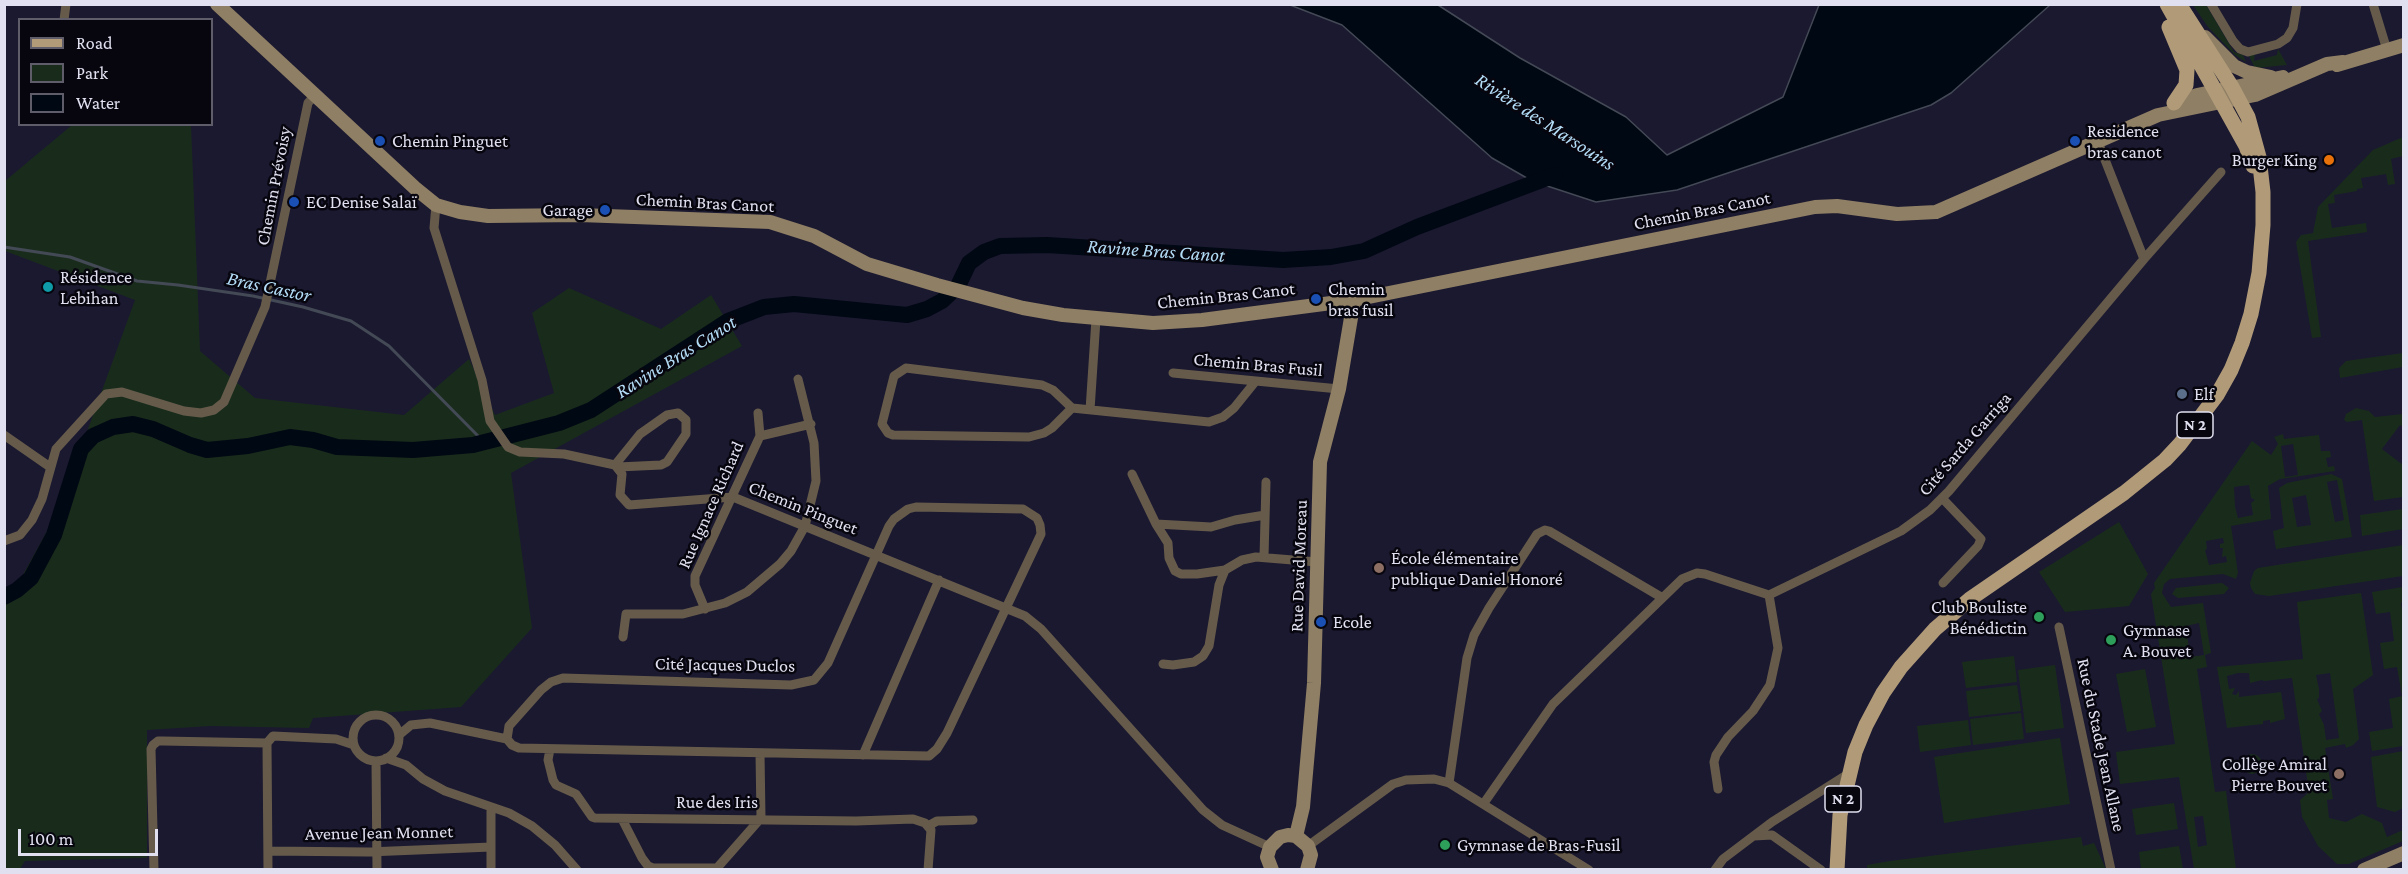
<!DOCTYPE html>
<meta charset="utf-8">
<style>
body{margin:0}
#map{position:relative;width:2408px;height:874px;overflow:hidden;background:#1b1930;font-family:"Crimson Pro",serif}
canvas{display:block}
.frame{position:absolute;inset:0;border:6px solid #e0e0f0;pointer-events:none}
.legend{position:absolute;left:18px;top:18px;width:195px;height:108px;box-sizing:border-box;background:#07060f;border:2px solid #5e5d69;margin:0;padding:8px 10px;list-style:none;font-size:18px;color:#e0e0f0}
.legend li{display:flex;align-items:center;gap:12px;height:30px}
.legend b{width:30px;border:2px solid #5e5d69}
.scale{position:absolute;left:18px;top:829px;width:140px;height:27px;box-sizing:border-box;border:3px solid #e0e0f0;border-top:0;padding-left:8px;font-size:18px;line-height:21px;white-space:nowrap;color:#e0e0f0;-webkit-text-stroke:4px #07060f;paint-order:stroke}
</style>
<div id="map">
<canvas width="2408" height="874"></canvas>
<div class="frame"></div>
<ul class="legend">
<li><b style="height:8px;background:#b09a78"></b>Road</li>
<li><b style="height:16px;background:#192c1c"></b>Park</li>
<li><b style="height:16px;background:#000813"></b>Water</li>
</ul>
<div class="scale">100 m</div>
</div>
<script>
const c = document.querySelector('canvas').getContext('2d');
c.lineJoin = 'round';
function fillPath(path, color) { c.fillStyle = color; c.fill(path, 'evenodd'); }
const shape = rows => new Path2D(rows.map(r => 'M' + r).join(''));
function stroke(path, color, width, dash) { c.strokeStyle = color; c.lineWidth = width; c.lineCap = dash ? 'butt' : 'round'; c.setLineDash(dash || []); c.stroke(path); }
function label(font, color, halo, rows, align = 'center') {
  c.font = font + ' "Crimson Pro",serif'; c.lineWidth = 5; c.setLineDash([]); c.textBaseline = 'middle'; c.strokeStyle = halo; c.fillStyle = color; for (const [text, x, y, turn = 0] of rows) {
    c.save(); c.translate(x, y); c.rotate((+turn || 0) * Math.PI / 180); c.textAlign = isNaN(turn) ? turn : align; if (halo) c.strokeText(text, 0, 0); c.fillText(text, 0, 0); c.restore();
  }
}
fillPath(shape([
 [2193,5,2206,5,2234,52,2243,55,2246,62,2235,55,2208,27],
 [2278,49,2287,65,2255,68,2249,56,2255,53,2254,61,2277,55],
 [72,125,191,125,200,351,255,398,404,415,469,359,495,415,554,393,532,313,569,288,661,329,711,295,742,346,511,473,532,628,461,707,313,718,309,728,210,726,147,730,147,858,25,861,20,869,5,869,4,588,19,582,58,511,135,300,5,251,5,181],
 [2403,137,2403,156,2391,159,2395,184,2388,185,2386,174,2361,178,2363,188,2357,189,2357,191,2334,195,2335,203,2328,204,2332,228,2366,223,2367,232,2308,241,2321,337,2312,338,2296,242,2301,235,2313,233,2318,207,2373,150],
 [2403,353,2403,367,2340,378,2339,368,2346,361],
 [2356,408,2369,411,2375,417,2403,414,2403,427,2400,425,2382,449,2403,465,2403,497,2374,501,2362,420,2347,422,2344,420,2346,414],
 [2283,434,2284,439,2319,435,2321,451,2330,451,2331,457,2326,458,2328,467,2334,466,2335,471,2280,479,2268,486,2271,519,2231,526,2238,573,2236,579,2223,574,2170,579,2164,584,2162,593,2171,607,2203,603,2211,653,2205,655,2207,667,2197,669,2215,792,2226,791,2236,869,2194,869,2179,777,2120,784,2116,752,2175,744,2151,594,2155,588,2154,583,2252,441,2271,455,2278,444,2274,437],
 [2293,444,2298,475,2285,477,2281,446],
 [2249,485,2251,498,2255,500,2251,503,2253,515,2238,518,2235,507,2234,487],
 [2223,538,2224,543,2220,544,2220,548,2223,548,2222,557,2226,556,2227,562,2209,565,2205,550,2207,549,2206,541],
 [2199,623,2204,655,2190,657,2186,626],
 [2203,816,2207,845,2198,847,2194,817],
 [2331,474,2342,479,2352,537,2276,549,2273,531,2284,528,2279,488,2287,483],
 [2337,480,2344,520,2335,522,2327,482],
 [2306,495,2311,525,2297,527,2292,498],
 [2403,509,2403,529,2362,536,2360,515],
 [2119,522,2148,574,2129,606,2065,612,2039,572],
 [2403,545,2403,576,2269,596,2255,594,2251,588,2250,583,2254,571,2258,568],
 [2222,583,2229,588,2224,594,2178,598,2172,594,2176,588],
 [2403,587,2403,603,2401,603,2404,621,2403,746,2372,751,2369,732,2393,728,2389,699,2402,696,2397,667,2384,669,2380,643,2394,641,2390,612,2376,614,2372,592],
 [2361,593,2373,675,2353,689,2359,739,2353,745,2346,748,2345,744,2325,748,2333,799,2327,800,2329,818,2346,822,2362,814,2382,823,2387,837,2403,830,2403,841,2349,864,2337,864,2318,846,2302,817,2300,800,2309,792,2292,678,2264,681,2262,680,2250,683,2249,673,2238,673,2227,676,2229,689,2235,688,2232,694,2236,695,2239,691,2239,697,2281,692,2285,719,2270,723,2270,720,2263,721,2263,724,2227,728,2217,667,2303,659,2297,602],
 [2330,673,2339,738,2326,740,2324,725,2319,714,2322,711,2317,699,2319,698,2319,689,2316,675],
 [2014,656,2017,682,1966,688,1962,662],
 [2055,665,2064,728,2026,733,2018,670],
 [2145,669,2156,727,2127,732,2116,674],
 [2017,685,2021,711,1969,717,1966,691],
 [2021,713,2024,739,1973,745,1970,719],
 [1968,720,1971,745,1920,752,1917,726],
 [2060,738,2070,804,1944,823,1934,757],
 [2403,751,2403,808,2395,812,2377,807,2371,757],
 '2242 764a10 10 0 1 1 20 0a10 10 0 1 1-20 0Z',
 [2174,803,2178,829,2136,835,2132,809],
 [2081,837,2083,846,2094,843,2106,869,1867,870,1867,865,1890,861],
 [2179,846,2183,869,2141,869,2139,852]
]), '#192c1c');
const water = shape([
 [1290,5,1438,5,1520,58,1626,117,1667,155,1783,97,1819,5,2050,5,1951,93,1931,105,1677,190,1596,202,1532,181,1492,158,1342,25,1290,5]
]);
fillPath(water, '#000813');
stroke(water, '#434955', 1.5);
stroke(shape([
 [4,247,70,257,137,281,178,285,253,296,303,307,351,321,389,346,484,442]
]), '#434955', 3);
stroke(shape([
 [4,597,17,590,31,578,54,535,81,449,93,436,113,427,133,424,153,429,190,445,207,450,248,446,290,437,313,440,337,447,413,450,473,445,559,423,591,410,728,321,764,307,794,304,907,315,927,309,942,301,958,286,969,263,984,252,1000,246,1047,245,1283,260,1331,257,1364,251,1417,227,1555,175]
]), '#000813', 16);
stroke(shape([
 [2211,4,2233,41,2240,49,2248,52,2278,44,2287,38,2293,28,2297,4],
 [2373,4,2387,50],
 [64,20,66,4],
 [2098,142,2144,259],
 [436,205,434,228,482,380,490,421,508,447,520,452,564,454,615,465,622,474,620,495,629,505,733,497,1025,616,1041,629,1203,810,1222,825,1270,847],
 [906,368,1042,385,1053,390,1072,408,1052,428,1044,433,1029,437,893,435,888,433,882,424,894,376,906,368],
 [1173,373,1339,389],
 [1072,408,1209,422,1223,417,1234,408,1255,382],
 [1090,410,1096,319],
 [4,435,50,467],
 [760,436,811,424],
 [615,465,640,434,667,415,678,413,686,420,686,434,667,462,661,465,618,467],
 [1132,474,1156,524,1168,543,1169,558,1175,571,1181,574,1197,574,1225,570],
 [1942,498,1981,539,1978,546,1943,583],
 [1156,524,1211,527,1235,520,1265,515],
 [4,541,20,535,32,520,42,499,56,449,106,394,122,392,184,411,201,413,214,410,224,402,265,307,308,103,315,95],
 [1264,557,1266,482],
 [705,609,695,585,695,576,760,436,758,413],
 [2059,627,2111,870],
 [623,637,626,614,683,614,725,603,747,592,780,564,791,551,805,526,816,481,814,443,798,379],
 [1163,664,1173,665,1194,662,1203,656,1209,646,1219,585,1225,570,1242,560,1256,557,1317,562],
 '353 738a23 23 0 1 1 46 0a23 23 0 1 1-46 0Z',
 [399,735,411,725,430,723,507,739,512,745,519,748,929,756,937,749,947,733,1041,534,1040,525,1037,518,1023,509,916,507,908,509,894,519,889,526,828,663,814,680,791,685,563,678,551,682,541,690,509,726,507,739],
 [267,743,268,870],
 [267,743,273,736,336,739,354,745],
 [550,749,548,760,553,780,556,785,576,794,592,817,595,818,856,821,913,819,925,823,931,830,928,870],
 [863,755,939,580],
 [386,758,406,765,423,779,445,791,509,813,532,826,555,845,577,870],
 [376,761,377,870],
 [1449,783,1467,658,1474,635,1489,608,1537,534,1545,530,1549,531,1661,597],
 [1718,789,1714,762,1716,755,1728,737,1753,711,1770,685,1778,648,1769,595],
 [1484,803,1553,704,1682,579,1697,573,1705,574,1769,595,1901,531,1930,510,1949,491,2144,259,2221,172],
 [622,819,642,858,648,866,653,868,717,868,761,818,760,753],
 [928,826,937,821,973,820],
 [1754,836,1772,835,1821,870],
 [1308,846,1393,784,1406,780,1434,779,1449,783,1589,870],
 [268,851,368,852,491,847],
 [154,870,151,749,153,745,158,741,163,741,267,743],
 [491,870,491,808],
 [1715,870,1723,859,1772,822,1848,774]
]), '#665b4b', 9);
stroke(shape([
 [217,4,415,188,436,205,460,212,488,216,580,215,770,222,814,236,867,264,937,285,1023,308,1063,315,1153,323,1202,320,1354,300,1815,207,1837,206,1897,214,1936,212,2158,115,2255,95,2327,64,2343,62],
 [2205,37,2234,66,2247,72,2271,77],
 [2337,65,2404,45],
 [2174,103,2197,95,2283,77],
 [1296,836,1303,807,1314,683,1320,462,1339,389,1354,300],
 [1272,870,1267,857,1270,847,1280,837,1288,835,1296,836,1308,846,1311,855,1307,870],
 [2364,870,2404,853]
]), '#8f7f64', 14);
stroke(shape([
 [2167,4,2246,146,2253,166],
 [2169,27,2187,70,2186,85,2174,103],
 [1837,870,1840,815,1855,752,1866,725,1883,693,1901,667,1935,629,1970,599,2124,493,2165,460,2180,444,2217,395,2231,370,2242,343,2251,314,2259,273,2263,225,2263,192,2259,157,2248,117,2232,87,2179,4]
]), '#b09a78', 15);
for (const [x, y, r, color] of [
 [380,141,6,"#1a4fb4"],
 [2075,141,6,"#1a4fb4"],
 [2329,160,6,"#e8710a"],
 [294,202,6,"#1a4fb4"],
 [605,210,6,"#1a4fb4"],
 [48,287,6,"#0f9aa8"],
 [1316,299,6,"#1a4fb4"],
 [2182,394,6,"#5c6f8a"],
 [1379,568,6,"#8d6e63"],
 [2039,617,6,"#2e9e5b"],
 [1321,622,6,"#1a4fb4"],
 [2111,640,6,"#2e9e5b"],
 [2339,774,6,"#8d6e63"],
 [1445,845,6,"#2e9e5b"]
]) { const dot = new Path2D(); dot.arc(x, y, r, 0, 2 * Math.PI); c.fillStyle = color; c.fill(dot); stroke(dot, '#07060f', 2); }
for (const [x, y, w] of [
 [2195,425,36],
 [1843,799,36]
]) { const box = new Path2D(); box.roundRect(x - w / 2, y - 13, w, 26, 4.5); c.fillStyle = '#07060f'; c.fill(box); stroke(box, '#e0e0f0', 1.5); }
label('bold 16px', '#e0e0f0', null, [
 ["N 2",2195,425],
 ["N 2",1843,799]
]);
label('18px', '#e0e0f0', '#07060f', [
 ["Residence",2087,131],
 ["bras canot",2087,152],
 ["Chemin Pinguet",392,141],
 ["Burger King",2317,160,"right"],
 ["EC Denise Salaï",306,202],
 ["Garage",593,210,"right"],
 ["Résidence",60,277],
 ["Lebihan",60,298],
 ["Chemin",1328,289],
 ["bras fusil",1328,310],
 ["Elf",2194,394],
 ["École élémentaire",1391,558],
 ["publique Daniel Honoré",1391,579],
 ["Club Bouliste",2027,607,"right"],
 ["Bénédictin",2027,628,"right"],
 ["Ecole",1333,622],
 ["Gymnase",2123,630],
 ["A. Bouvet",2123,651],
 ["Collège Amiral",2327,764,"right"],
 ["Pierre Bouvet",2327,785,"right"],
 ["Gymnase de Bras-Fusil",1457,845]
], 'left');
label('18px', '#e0e0f0', '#07060f', [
 ["Chemin Prévoisy",274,186,-79],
 ["Chemin Bras Canot",705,203,3],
 ["Chemin Bras Canot",1702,211,-11],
 ["Chemin Bras Canot",1226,296,-6],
 ["Chemin Bras Fusil",1258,365,5],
 ["Cité Sarda Garriga",1965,444,-49],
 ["Rue Ignace Richard",711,505,-66],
 ["Chemin Pinguet",803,508,22],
 ["Rue David Moreau",1299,566,-88],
 ["Cité Jacques Duclos",725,665,1],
 ["Rue du Stade Jean Allane",2101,745,78],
 ["Rue des Iris",717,802],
 ["Avenue Jean Monnet",379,833,-1]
]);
label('italic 20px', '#b3dcf6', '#07060f', [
 ["Rivière des Marsouins",1545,122,33],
 ["Ravine Bras Canot",1156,251,4],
 ["Bras Castor",269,287,12],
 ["Ravine Bras Canot",676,357,-32]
]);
</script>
